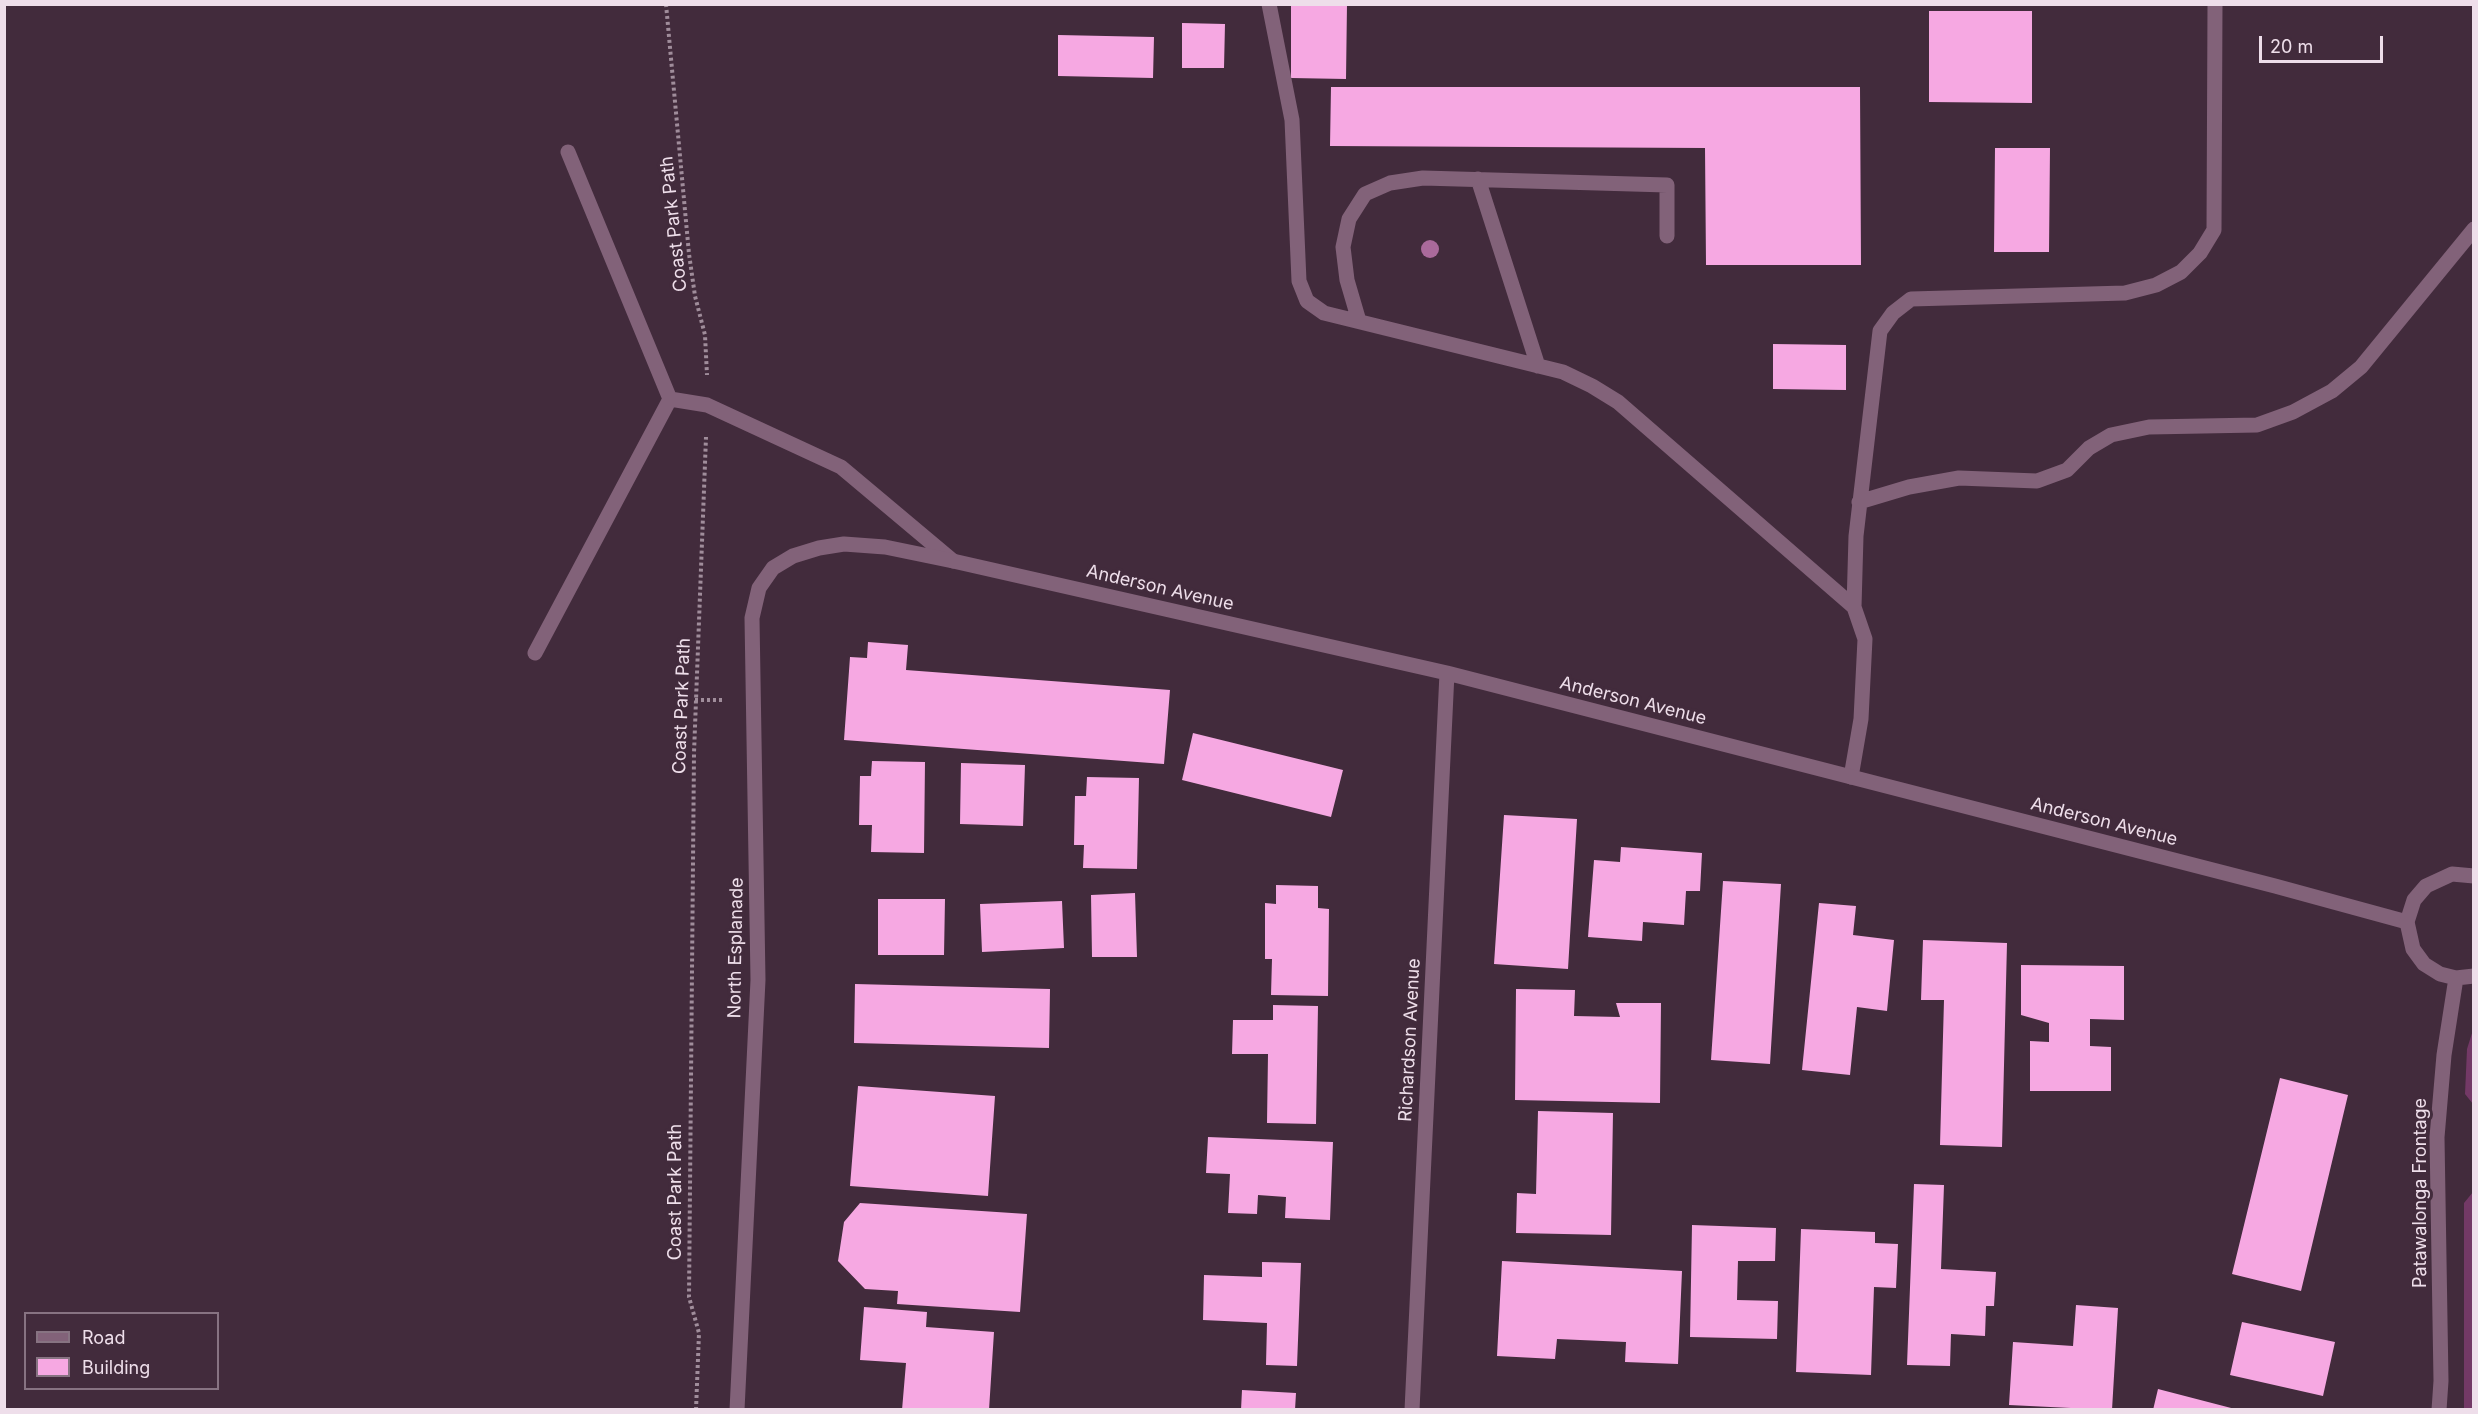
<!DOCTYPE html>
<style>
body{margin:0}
#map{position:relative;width:2478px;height:1414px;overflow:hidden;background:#422b3c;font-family:Inter,sans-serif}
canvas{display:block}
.frame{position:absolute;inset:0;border:6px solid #eedeea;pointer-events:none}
.legend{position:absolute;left:24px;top:1312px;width:195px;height:78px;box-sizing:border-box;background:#422b3c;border:2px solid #877382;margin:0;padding:8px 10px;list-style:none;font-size:18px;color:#eedeea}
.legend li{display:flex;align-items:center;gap:12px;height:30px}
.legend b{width:30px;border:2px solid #877382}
.scale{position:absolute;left:2259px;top:36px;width:124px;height:27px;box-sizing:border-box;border:3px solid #eedeea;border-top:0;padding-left:8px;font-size:18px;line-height:21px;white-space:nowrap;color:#eedeea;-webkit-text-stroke:4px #422b3c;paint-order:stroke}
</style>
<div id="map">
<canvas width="2478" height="1414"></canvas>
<div class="frame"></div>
<ul class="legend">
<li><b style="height:8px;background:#826279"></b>Road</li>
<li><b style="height:16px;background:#f6a8e2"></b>Building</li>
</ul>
<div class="scale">20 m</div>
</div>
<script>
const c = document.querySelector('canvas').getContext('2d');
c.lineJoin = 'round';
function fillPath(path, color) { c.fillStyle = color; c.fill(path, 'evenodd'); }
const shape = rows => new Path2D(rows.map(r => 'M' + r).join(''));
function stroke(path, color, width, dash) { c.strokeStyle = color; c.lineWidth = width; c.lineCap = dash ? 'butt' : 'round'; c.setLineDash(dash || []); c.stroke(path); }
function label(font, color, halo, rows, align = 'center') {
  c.font = font + ' Inter,sans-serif'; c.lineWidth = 6; c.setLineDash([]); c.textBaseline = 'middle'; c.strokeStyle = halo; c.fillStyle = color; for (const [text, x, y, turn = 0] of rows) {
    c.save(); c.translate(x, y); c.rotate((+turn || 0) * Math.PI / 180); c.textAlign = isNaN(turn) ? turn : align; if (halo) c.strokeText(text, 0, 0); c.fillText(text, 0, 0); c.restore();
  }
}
fillPath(shape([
 [2473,1030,2473,1104,2465,1094,2467,1049],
 [2473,1192,2474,1409,2464,1410,2464,1203]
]), '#733966');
fillPath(shape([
 [1291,4,1347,4,1346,79,1291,78],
 [1929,11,2032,11,2032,103,1929,102],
 [1182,23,1225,24,1224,68,1182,68],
 [1058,35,1154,37,1153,78,1058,76],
 [1331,87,1860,87,1861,265,1706,265,1705,148,1330,146],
 [1995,148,2050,148,2049,252,1994,252],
 [1773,344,1846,345,1846,390,1773,389],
 [868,642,908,645,906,670,1170,690,1164,764,844,740,850,657,867,658],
 [1193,733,1343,770,1331,817,1182,780],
 [872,761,925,762,924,853,871,852,872,825,859,825,860,776,871,776],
 [961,763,1025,765,1023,826,960,824],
 [1087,777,1139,778,1137,869,1083,868,1084,845,1074,845,1075,796,1086,796],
 [1504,815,1577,819,1568,969,1494,964],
 [1621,847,1702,853,1700,891,1686,891,1684,925,1643,922,1642,941,1588,937,1594,860,1620,862],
 [1723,881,1781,884,1770,1064,1711,1060],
 [1276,885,1318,886,1318,908,1329,909,1328,996,1271,995,1272,959,1265,959,1265,903,1276,904],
 [1135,893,1137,957,1092,957,1091,895],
 [878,899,945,899,944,955,878,955],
 [1062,901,1064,948,982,952,980,904],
 [1819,903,1856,906,1853,935,1894,940,1887,1011,1857,1007,1850,1075,1802,1070],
 [1923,940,2007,943,2002,1147,1940,1145,1944,1000,1921,1000],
 [2021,965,2124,966,2124,1020,2090,1019,2090,1046,2111,1047,2111,1091,2030,1091,2030,1041,2049,1042,2049,1023,2021,1015],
 [855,984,1050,989,1049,1048,854,1043],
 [1516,989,1575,990,1574,1016,1620,1017,1616,1003,1661,1003,1660,1103,1515,1100],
 [1273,1005,1318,1006,1316,1124,1267,1123,1268,1054,1232,1054,1233,1020,1273,1020],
 [2280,1078,2348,1095,2301,1291,2232,1274],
 [858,1086,995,1096,988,1196,850,1186],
 [1538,1111,1613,1113,1611,1235,1516,1233,1517,1193,1536,1194],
 [1208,1137,1333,1142,1330,1220,1285,1218,1286,1197,1258,1195,1257,1214,1228,1213,1230,1174,1206,1173],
 [1914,1184,1944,1185,1941,1269,1996,1272,1994,1306,1986,1306,1985,1336,1951,1334,1950,1366,1907,1365],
 [860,1203,1027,1214,1020,1312,897,1304,898,1291,865,1289,838,1261,844,1222],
 [1692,1225,1776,1228,1775,1261,1738,1261,1737,1300,1778,1301,1777,1339,1690,1337],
 [1801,1229,1875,1232,1875,1243,1898,1244,1896,1288,1874,1287,1871,1375,1796,1372],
 [1502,1261,1682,1271,1678,1364,1625,1362,1626,1342,1557,1339,1555,1359,1497,1356],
 [1262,1262,1301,1263,1297,1366,1266,1365,1267,1323,1203,1320,1204,1275,1262,1277],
 [2076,1305,2118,1308,2112,1410,2009,1405,2013,1342,2073,1346],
 [864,1307,927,1312,926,1327,994,1332,989,1410,902,1410,906,1363,860,1360],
 [2242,1322,2335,1342,2323,1396,2230,1375],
 [2158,1389,2235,1409,2235,1410,2153,1410],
 [1242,1390,1296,1393,1295,1410,1241,1410]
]), '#f6a8e2');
stroke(shape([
 [666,4,689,254,695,296,705,335,707,375],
 [695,700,723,700],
 [696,1410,699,1333,689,1297,694,753,706,437]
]), '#a08d9b', 4, [3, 3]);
stroke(shape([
 [1269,4,1292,120,1299,281,1307,301,1324,313,1563,372,1592,386,1618,402,1854,607],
 [568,152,670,399,707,405,841,467,953,561],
 [1478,179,1538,366],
 [1359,321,1347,280,1343,247,1349,219,1365,194,1390,183,1423,178,1667,185,1667,236],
 [1859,502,1909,487,1959,478,2037,481,2067,470,2089,448,2111,435,2149,427,2257,425,2293,412,2332,391,2361,367,2474,229],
 [535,653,670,399],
 [1851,777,1861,719,1865,639,1854,607,1856,536,1880,331,1893,313,1911,299,2125,293,2156,285,2181,272,2200,253,2214,230,2215,4]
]), '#826279', 15);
stroke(shape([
 [737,1410,758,980,752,618,759,588,773,568,793,556,819,548,844,544,885,547,953,561,1447,673,2275,886,2407,922],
 [1412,1410,1447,673]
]), '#826279', 15);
stroke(shape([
 [2474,876,2452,874,2426,886,2414,900,2407,922,2413,949,2424,964,2440,974,2456,978,2474,976],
 [2439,1410,2441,1381,2437,1137,2444,1055,2456,978]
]), '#826279', 15);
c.fillStyle = '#aa6a9b';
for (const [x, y] of [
 [1430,249]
]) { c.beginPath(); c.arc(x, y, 9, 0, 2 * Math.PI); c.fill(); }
label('18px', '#eedeea', '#422b3c', [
 ["Coast Park Path",674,224,-96],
 ["Anderson Avenue",1160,588,13],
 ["Anderson Avenue",1633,701,14],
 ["Coast Park Path",682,706,-88],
 ["Anderson Avenue",2104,822,14],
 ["North Esplanade",736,948,-89],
 ["Richardson Avenue",1410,1040,-87],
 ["Coast Park Path",676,1192,-90],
 ["Patawalonga Frontage",2421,1193,-90]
]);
</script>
